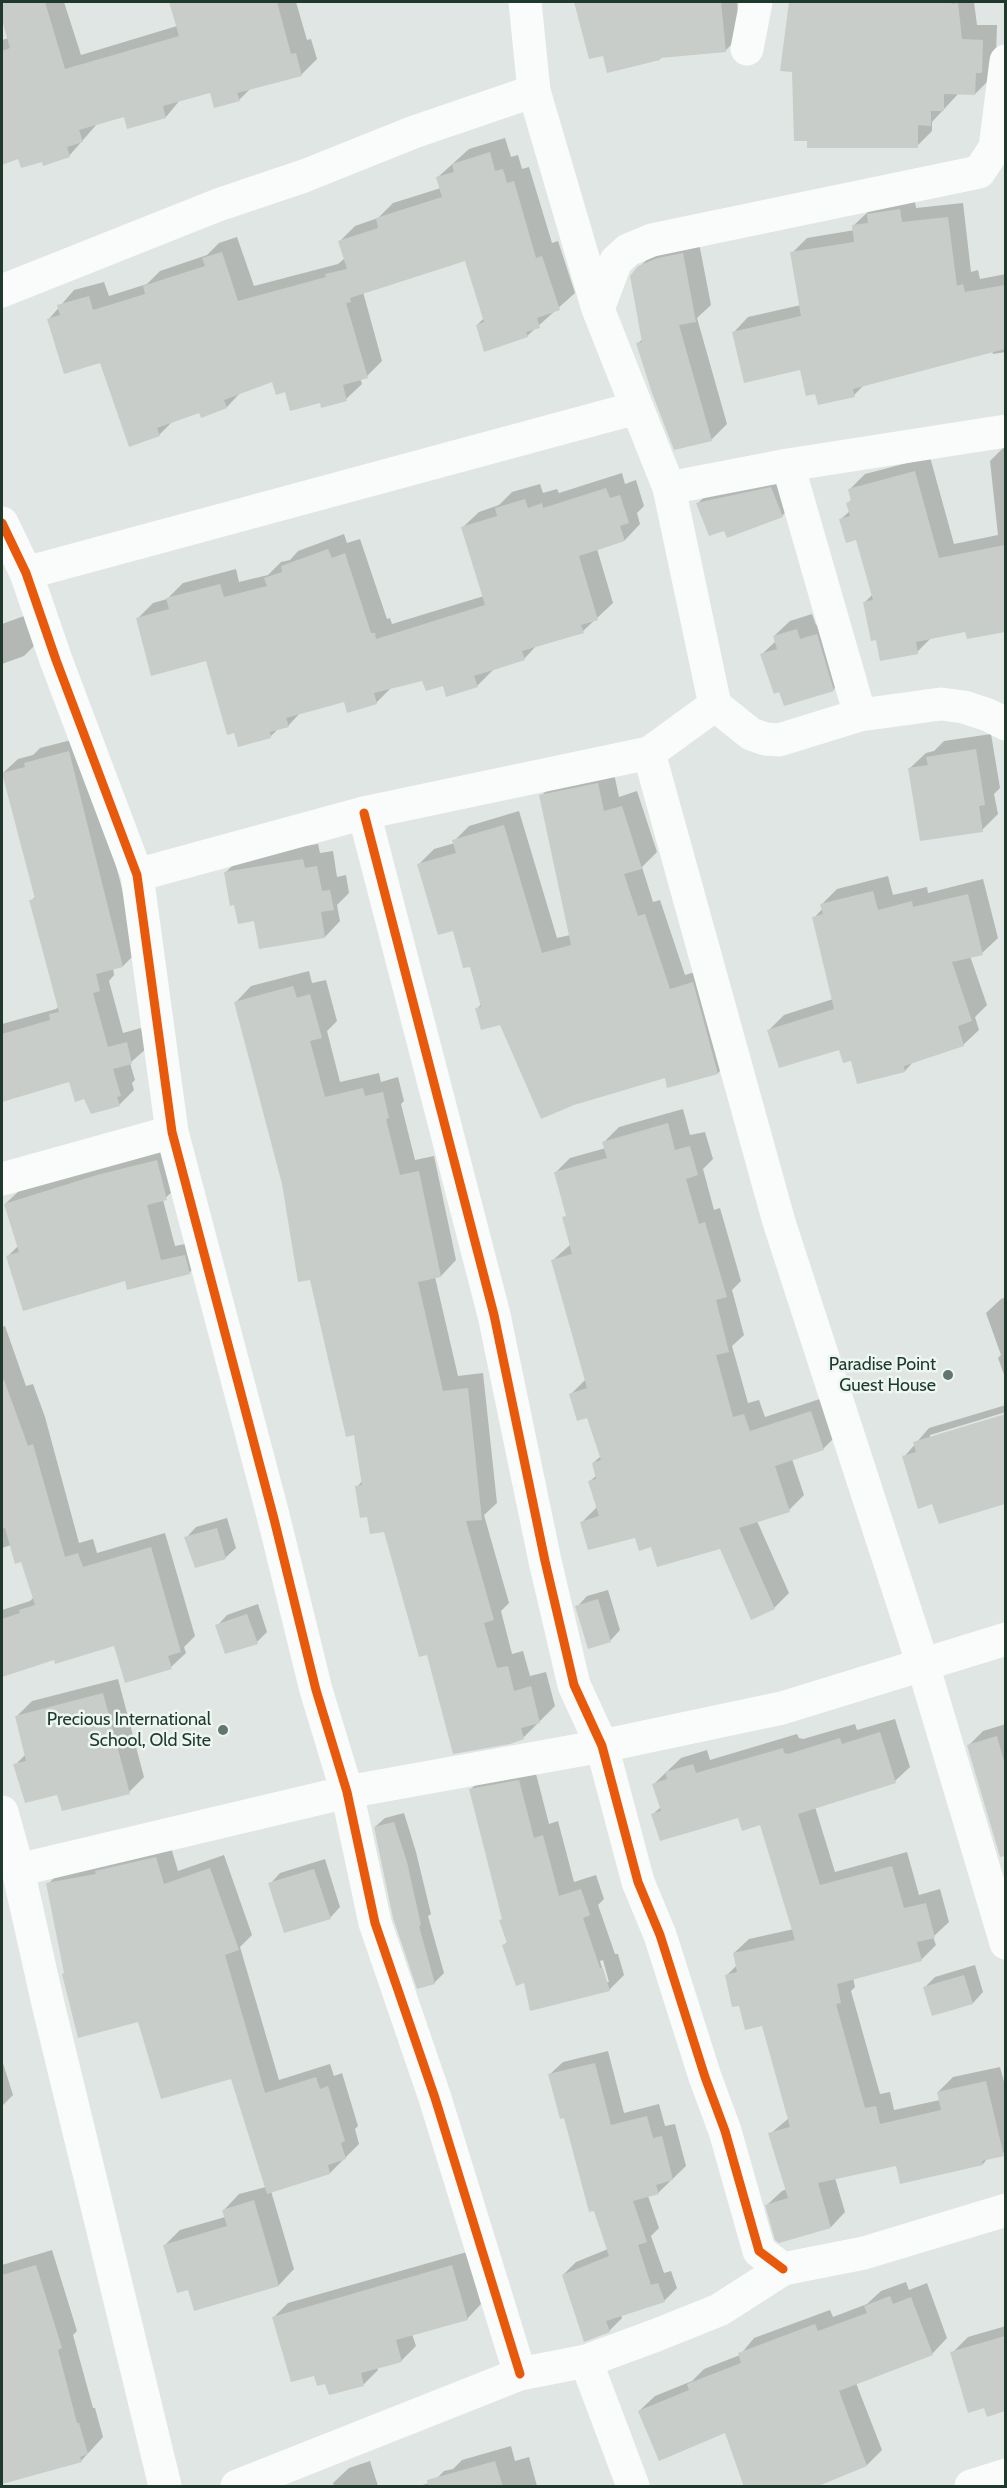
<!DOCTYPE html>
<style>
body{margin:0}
#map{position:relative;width:1007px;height:2488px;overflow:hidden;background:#e0e6e3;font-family:Cabin,sans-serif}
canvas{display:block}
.frame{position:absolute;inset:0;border:3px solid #1f392d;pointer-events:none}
</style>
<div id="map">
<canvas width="1007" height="2488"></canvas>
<div class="frame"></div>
</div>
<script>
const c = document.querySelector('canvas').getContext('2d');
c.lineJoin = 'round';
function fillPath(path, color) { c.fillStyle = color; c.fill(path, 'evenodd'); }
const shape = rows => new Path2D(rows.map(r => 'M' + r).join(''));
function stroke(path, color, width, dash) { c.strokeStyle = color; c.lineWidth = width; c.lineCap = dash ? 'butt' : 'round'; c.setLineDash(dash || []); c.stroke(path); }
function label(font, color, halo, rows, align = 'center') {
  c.font = font + ' Cabin,sans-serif'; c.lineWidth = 5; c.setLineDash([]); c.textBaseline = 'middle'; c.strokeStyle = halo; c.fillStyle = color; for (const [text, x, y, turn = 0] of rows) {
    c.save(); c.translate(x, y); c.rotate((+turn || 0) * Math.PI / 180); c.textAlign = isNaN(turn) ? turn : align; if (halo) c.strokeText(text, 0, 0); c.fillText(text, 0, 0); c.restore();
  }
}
fillPath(shape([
 [2,2,64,2,81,55,177,26,170,2,296,2,307,40,311,39,317,59,301,75,251,88,239,100,211,91,180,100,166,117,125,116,97,124,69,156,43,160,19,158,5,162,2,152,2,40,9,38,2,14],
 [579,2,737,2,740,36,725,51,663,56,660,59,604,54,577,4],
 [790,2,974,2,977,25,997,25,996,56,990,79,975,94,959,93,932,122,932,131,917,146,794,71,781,69],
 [505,138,511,157,518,155,522,169,529,167,552,243,558,241,575,293,527,336,477,325,484,318,466,260,363,292,382,361,367,376,360,378,362,384,346,399,321,401,286,390,273,380,241,392,227,407,202,416,200,411,174,420,159,435,101,361,48,320,74,290,104,282,109,296,147,284,160,271,207,255,219,243,237,237,254,286,338,264,345,258,340,241,355,226,378,218,393,203,441,188,438,177,469,149],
 [914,195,916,208,963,203,971,272,978,270,980,279,1006,274,1006,352,993,354,992,351,865,384,854,395,734,332,748,317,801,305,792,253,807,238,855,230,854,225,869,211],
 [698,238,711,305,697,318,727,424,712,439,675,448,638,343,643,339,633,273,656,251],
 [1005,446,1006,630,968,637,966,630,932,637,917,652,877,638,864,603,873,594,857,538,841,519,850,511,848,503,852,499,850,489,865,474,930,457,954,544,998,535,990,461],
 [787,472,798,500,782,516,698,503,714,488],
 [622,473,625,484,636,480,644,506,637,513,640,524,625,540,597,549,613,603,583,631,538,644,524,659,493,670,477,686,444,684,423,679,392,687,376,703,345,700,301,712,288,726,279,728,271,736,207,660,138,618,153,603,167,599,183,583,236,569,239,582,268,575,281,562,290,560,298,551,344,534,347,543,360,539,387,619,390,618,392,624,484,596,463,527,479,512,499,505,512,492,540,484,543,493,557,489,559,493],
 [812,614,816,625,833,619,849,674,833,690,780,690,762,654,776,641,774,636,790,621],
 [24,616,34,646,24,656,2,664,2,624],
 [991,734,1000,788,994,794,998,814,982,830,910,768,926,753,934,751,944,741],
 [83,737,138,951,123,966,113,968,114,975,109,981,123,1033,141,1028,147,1048,130,1063,135,1080,132,1083,134,1090,119,1105,85,1097,71,1081,2,1100,2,1024,56,1009,59,1006,31,901,36,896,3,773,18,759,33,755,40,748],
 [613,769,619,797,637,791,657,852,642,867,653,902,660,900,685,975,708,968,733,1057,718,1073,668,1086,666,1076,501,1023,477,1009,481,1004,471,965,419,864,434,849,455,843,454,841,469,826,519,811,557,938,570,935,541,796,556,781],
 [318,844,320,853,333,851,337,877,346,875,349,893,337,905,340,921,325,937,255,919,226,872,242,856],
 [888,876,893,895,927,887,928,893,983,879,998,938,982,953,970,956,987,1005,975,1017,979,1030,963,1045,914,1061,905,1071,852,1059,840,1048,768,1031,784,1015,833,999,814,918,823,908,822,904,837,889],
 [309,971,312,983,326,980,337,1021,327,1031,340,1082,379,1073,381,1082,398,1077,404,1101,401,1104,415,1160,434,1156,456,1260,441,1276,435,1277,458,1376,483,1373,497,1503,484,1515,509,1603,501,1611,512,1654,523,1651,530,1676,546,1672,555,1706,524,1737,454,1752,429,1653,385,1530,368,1515,357,1487,363,1480,355,1434,283,1184,236,1002,251,986],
 [683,1109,690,1135,705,1132,713,1159,703,1169,714,1210,720,1208,741,1281,732,1290,744,1335,732,1346,748,1403,759,1400,765,1417,826,1397,838,1434,823,1449,792,1459,804,1495,789,1510,757,1521,789,1593,774,1608,721,1547,652,1546,636,1536,582,1522,597,1507,590,1481,597,1475,593,1463,601,1456,588,1416,571,1394,586,1379,553,1260,571,1244,564,1218,567,1215,555,1173,570,1158,606,1148,604,1142,619,1127],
 [171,1147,181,1184,163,1200,175,1246,200,1241,204,1258,189,1273,126,1279,8,1256,19,1245,5,1204,20,1190],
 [1006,1297,1006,1380,998,1358,1001,1355,986,1313,1001,1299],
 [5,1326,26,1386,33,1384,45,1417,79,1543,93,1539,97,1553,165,1533,195,1636,184,1647,186,1653,171,1667,115,1644,55,1658,2,1675,2,1610,30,1601,34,1597,22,1560,11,1545,2,1548,2,1327],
 [1006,1405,1006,1412,930,1435,930,1438,1006,1415,1006,1503,940,1522,933,1502,904,1457,929,1428],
 [227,1518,236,1548,225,1558,186,1538,196,1527],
 [608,1590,620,1630,610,1641,577,1607,587,1596],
 [258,1604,267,1632,257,1642,217,1626,227,1615],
 [118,1679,144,1777,129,1792,15,1765,26,1754,16,1717,32,1701],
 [895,1719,910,1767,895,1781,815,1807,835,1872,907,1852,919,1895,940,1889,949,1922,933,1937,936,1945,921,1960,853,1978,855,1987,851,1991,880,2094,890,2092,894,2110,940,2100,938,2092,953,2077,1000,2067,1006,2089,1006,2152,988,2158,983,2164,901,2182,897,2164,835,2178,845,2212,831,2227,780,2241,767,2205,782,2191,787,2189,770,2134,789,2118,763,2025,741,2004,727,1975,737,1965,734,1953,749,1939,794,1929,761,1823,739,1816,653,1814,661,1807,654,1784,681,1758,707,1750,710,1760,797,1734,799,1738,803,1739,855,1724,857,1730],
 [1006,1724,1006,1835,996,1838,968,1746,983,1731],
 [534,1766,549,1824,558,1821,574,1882,596,1875,604,1899,598,1905,615,1954,618,1954,624,1975,609,1990,525,1981,504,1945,508,1941,504,1918,471,1789,486,1775],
 [603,1960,609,1982,606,1982,600,1961],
 [404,1813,416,1852,431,1914,428,1916,444,1973,434,1983,375,1827,385,1818],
 [170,1844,178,1871,224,1855,252,1935,240,1947,279,2080,330,2064,334,2076,342,2073,358,2126,355,2129,359,2144,330,2173,271,2191,294,2269,279,2285,195,2309,189,2288,164,2246,180,2230,225,2217,224,2210,239,2194,266,2187,232,2077,66,1972,48,1884,62,1870],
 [325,1859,340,1907,330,1918,270,1884,280,1873],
 [975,1965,983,1992,973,2003,933,2014,925,1987,935,1977],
 [608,2051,624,2113,659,2104,665,2126,675,2124,686,2166,658,2193,648,2196,659,2228,651,2236,664,2273,671,2271,677,2288,664,2301,621,2315,622,2318,609,2331,563,2275,576,2262,608,2249,550,2074,563,2062],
 [2,2060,13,2095,2,2106,2,2109],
 [52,2250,77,2331,73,2335,93,2408,95,2408,103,2437,81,2461,2,2482,2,2265],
 [467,2252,481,2304,467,2319,412,2334,416,2346,401,2361,377,2367,378,2370,364,2384,326,2382,315,2374,274,2317,288,2303],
 [906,2282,909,2290,927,2283,947,2338,932,2354,856,2383,882,2450,867,2465,811,2486,726,2431,639,2411,655,2396,692,2381,704,2369,740,2355,754,2338,830,2310,833,2317,867,2304,881,2291],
 [1006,2326,1006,2410,988,2415,985,2406,952,2353,968,2337],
 [511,2446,515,2461,529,2457,537,2486,419,2486,433,2482,444,2471,453,2469,462,2460],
 [370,2461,378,2486,334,2486,333,2483,349,2468]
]), '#0003');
fillPath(shape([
 [2,2,45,2,65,69,179,36,169,2,277,2,291,54,296,53,302,76,237,93,240,101,214,108,210,93,163,106,166,118,127,129,124,117,79,130,83,142,67,147,70,157,43,166,42,162,21,168,18,159,2,165,2,51,10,48,2,20],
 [574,2,721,2,726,52,660,58,660,60,607,73,603,56,589,59],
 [789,2,951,2,952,4,958,3,962,39,983,40,982,73,976,73,975,95,944,94,944,111,931,111,931,126,918,125,918,148,807,148,807,141,794,141,792,72,780,71],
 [490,152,495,171,503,169,507,183,514,181,536,258,542,256,560,310,537,318,540,328,526,332,528,337,484,352,476,325,484,322,465,261,350,298,351,302,346,303,368,378,343,385,347,401,321,408,320,403,290,411,285,392,276,395,272,382,224,400,227,408,201,418,199,413,157,428,160,436,129,447,100,363,64,374,47,319,60,315,57,305,89,296,93,310,145,294,143,286,205,266,202,258,222,252,238,301,326,277,325,274,347,269,338,241,378,228,376,218,442,197,436,177,454,172,452,164],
 [900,209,902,222,948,217,957,286,963,284,965,292,1005,285,1005,349,853,389,855,397,818,405,815,394,806,396,800,370,744,383,732,332,801,316,790,252,854,242,852,225,868,223,867,214],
 [683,253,696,322,679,325,712,441,674,450,652,393,636,343,642,342,630,276,638,266,658,258],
 [915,471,939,558,1005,545,1005,632,967,639,965,632,916,642,918,654,880,661,876,640,871,641,863,602,873,600,856,540,846,543,839,519,850,516,846,503,851,501,848,489],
 [771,487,783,517,727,538,724,531,709,536,696,503],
 [606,488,610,498,620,495,629,523,620,526,625,541,579,556,598,620,581,625,584,633,522,651,525,660,474,676,478,687,446,697,443,686,426,691,422,681,374,693,377,704,347,713,344,702,286,718,289,727,270,732,271,738,238,747,234,733,227,735,206,661,151,676,136,618,169,609,166,598,220,584,224,597,267,586,264,578,282,572,281,566,328,549,332,558,345,553,371,633,375,633,376,639,485,605,461,527,497,516,495,508,525,499,528,508,542,503,543,508],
 [797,629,800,639,817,634,834,691,784,706,779,692,774,694,760,654,777,649,773,636],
 [976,749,985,805,979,806,983,832,920,841,908,768,928,765,926,757],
 [69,751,123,967,96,974,100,991,93,993,108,1047,127,1042,132,1064,113,1069,121,1096,117,1097,120,1106,91,1114,84,1099,75,1102,69,1082,2,1102,2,1034,50,1020,49,1014,59,1012,29,900,35,899,2,773,25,767,24,763],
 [598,783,604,811,622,806,642,869,624,874,638,916,645,914,670,989,693,982,718,1074,667,1088,665,1078,574,1105,541,1119,500,1025,481,1030,475,1008,481,1007,470,967,463,968,453,931,438,935,417,864,456,853,452,840,504,825,542,953,571,945,539,795],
 [303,859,305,868,317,866,322,891,330,890,334,910,321,912,325,938,259,949,254,921,238,924,234,905,230,906,224,872],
 [873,891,878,910,912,901,913,907,968,894,983,955,952,962,972,1021,958,1026,964,1046,904,1066,905,1072,857,1084,851,1061,843,1063,839,1050,779,1068,767,1030,834,1009,812,917,823,914,820,904],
 [293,986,297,998,310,994,322,1038,310,1041,325,1097,363,1088,365,1096,383,1092,389,1118,386,1119,400,1175,419,1171,441,1277,418,1282,443,1391,468,1388,482,1520,466,1521,494,1620,484,1623,497,1668,508,1666,514,1691,531,1686,540,1723,521,1728,524,1739,510,1744,453,1754,427,1655,419,1657,384,1532,370,1534,367,1517,360,1518,355,1486,362,1485,354,1435,346,1437,310,1280,298,1282,282,1184,234,1002],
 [668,1123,675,1150,690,1146,698,1175,686,1179,699,1224,705,1222,727,1297,716,1300,729,1352,716,1355,733,1417,744,1414,750,1431,811,1411,824,1450,775,1466,790,1512,739,1528,775,1609,751,1620,720,1549,657,1567,651,1547,639,1551,635,1538,588,1550,580,1522,599,1516,588,1481,596,1479,592,1463,601,1460,587,1418,577,1421,569,1394,587,1388,551,1260,572,1254,562,1217,566,1216,554,1172,607,1158,602,1142],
 [157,1160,167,1200,147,1205,161,1260,185,1255,190,1274,127,1290,125,1281,23,1311,6,1256,19,1252,4,1204,97,1175],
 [2,1380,4,1380,28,1446,33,1444,65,1557,78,1553,83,1567,151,1547,181,1652,168,1656,172,1669,125,1683,114,1646,55,1664,54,1660,2,1677,2,1619,20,1613,19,1610,35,1605,21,1562,15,1564,5,1528,2,1529],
 [1005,1414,1005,1504,939,1524,932,1504,918,1509,902,1456,916,1452,913,1442],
 [217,1528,226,1559,195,1568,184,1537],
 [598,1599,611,1642,588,1649,575,1606],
 [247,1614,258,1644,225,1654,215,1625],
 [103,1693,130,1794,62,1811,57,1795,25,1803,13,1764,26,1761,15,1716],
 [880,1732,896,1783,798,1814,820,1885,892,1866,904,1908,926,1903,935,1938,917,1942,922,1961,837,1984,841,2003,836,2004,865,2108,876,2106,880,2124,941,2110,937,2092,986,2081,1004,2156,982,2161,983,2165,900,2184,896,2166,818,2183,831,2228,779,2243,775,2240,765,2205,788,2198,768,2133,790,2127,762,2026,745,2030,739,2006,732,2007,725,1975,737,1972,733,1953,795,1940,760,1825,742,1831,738,1818,660,1841,651,1814,661,1811,652,1784,667,1779,665,1772,693,1764,696,1773,783,1748,784,1753,788,1754,840,1738,842,1744],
 [997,1736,1005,1765,1005,1856,1000,1857,967,1745],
 [519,1780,534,1838,543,1835,559,1896,581,1889,590,1915,583,1918,600,1968,603,1968,610,1991,530,2011,524,1983,516,1986,502,1945,507,1943,499,1920,502,1919,469,1789],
 [394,1822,407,1862,421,1925,419,1926,435,1984,417,1989,393,1918,374,1827],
 [156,1857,164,1884,210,1868,239,1950,225,1955,265,2093,316,2077,320,2089,328,2086,345,2141,341,2143,346,2159,328,2165,330,2174,267,2194,231,2079,161,2099,138,2022,78,2038,62,1974,64,1973,46,1883,96,1874,95,1871],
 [314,1869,331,1919,284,1933,268,1883],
 [964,1975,973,2004,932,2016,923,1987],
 [595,2063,611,2125,647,2116,653,2138,662,2136,673,2180,656,2185,659,2194,633,2201,647,2242,638,2245,651,2285,658,2283,665,2302,606,2321,610,2332,584,2342,562,2275,609,2256,594,2211,589,2212,564,2118,560,2119,548,2074],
 [254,2200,279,2286,194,2311,188,2290,177,2293,163,2245,227,2226,222,2210],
 [36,2265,62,2348,58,2350,77,2423,79,2423,88,2454,80,2457,82,2462,2,2484,2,2275],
 [452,2265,468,2320,396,2340,402,2362,361,2373,364,2386,329,2395,325,2384,317,2386,314,2376,291,2382,272,2317],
 [890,2296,893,2304,911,2297,933,2355,839,2391,867,2466,816,2487,744,2487,725,2433,659,2461,638,2411,689,2390,687,2384,741,2363,738,2353,815,2324,818,2331,867,2313,864,2306],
 [1005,2336,1005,2411,987,2417,984,2408,968,2413,950,2352],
 [495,2461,503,2487,428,2487,427,2480]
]), '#c8cdca');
stroke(shape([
 [525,2,534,91,598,309,669,488,715,705],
 [747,49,756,2],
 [2,291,218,205,304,176,414,132,534,91],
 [598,309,616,261,628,250,652,240,979,172,995,148,1006,61],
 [788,465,860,715],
 [669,488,788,465,1006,431],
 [2,523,26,573,56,660,137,875,172,1132,274,1519,316,1690,347,1792,375,1923,435,2098,520,2374],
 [26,573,636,408],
 [649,753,779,1222,923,1665,1006,1943],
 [364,813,494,1315,545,1561,574,1685,602,1746,638,1882,660,1935,705,2077,725,2131,759,2251,783,2269],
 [137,875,364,813,649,753,715,705,751,734,765,739,779,740,860,715,941,704,964,707,988,715,1006,724],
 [2,1179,172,1132],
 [2,1812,18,1870,48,2004,165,2486],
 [18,1870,347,1792,602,1746,782,1708,1006,1639],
 [586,2361,633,2486],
 [237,2486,520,2374,586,2361,654,2336,719,2310,783,2269,864,2253,1006,2210],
 [971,2486,1006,2475]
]), '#fafbfb', 33);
stroke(shape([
 [2,523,26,573,56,660,137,875,172,1132,274,1519,316,1690,347,1792,375,1923,435,2098,520,2374],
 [364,813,494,1315,545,1561,574,1685,602,1746,638,1882,660,1935,705,2077,725,2131,759,2251,783,2269]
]), '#e8590c', 9);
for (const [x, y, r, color] of [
 [948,1375,6,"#63766d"],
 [223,1730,6,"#63766d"]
]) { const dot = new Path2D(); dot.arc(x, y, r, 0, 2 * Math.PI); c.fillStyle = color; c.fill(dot); stroke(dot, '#edf6f0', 2); }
label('18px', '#1f392d', '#edf6f0', [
 ["Paradise Point",936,1365],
 ["Guest House",936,1386],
 ["Precious International",211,1720],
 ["School, Old Site",211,1741]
], 'right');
</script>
